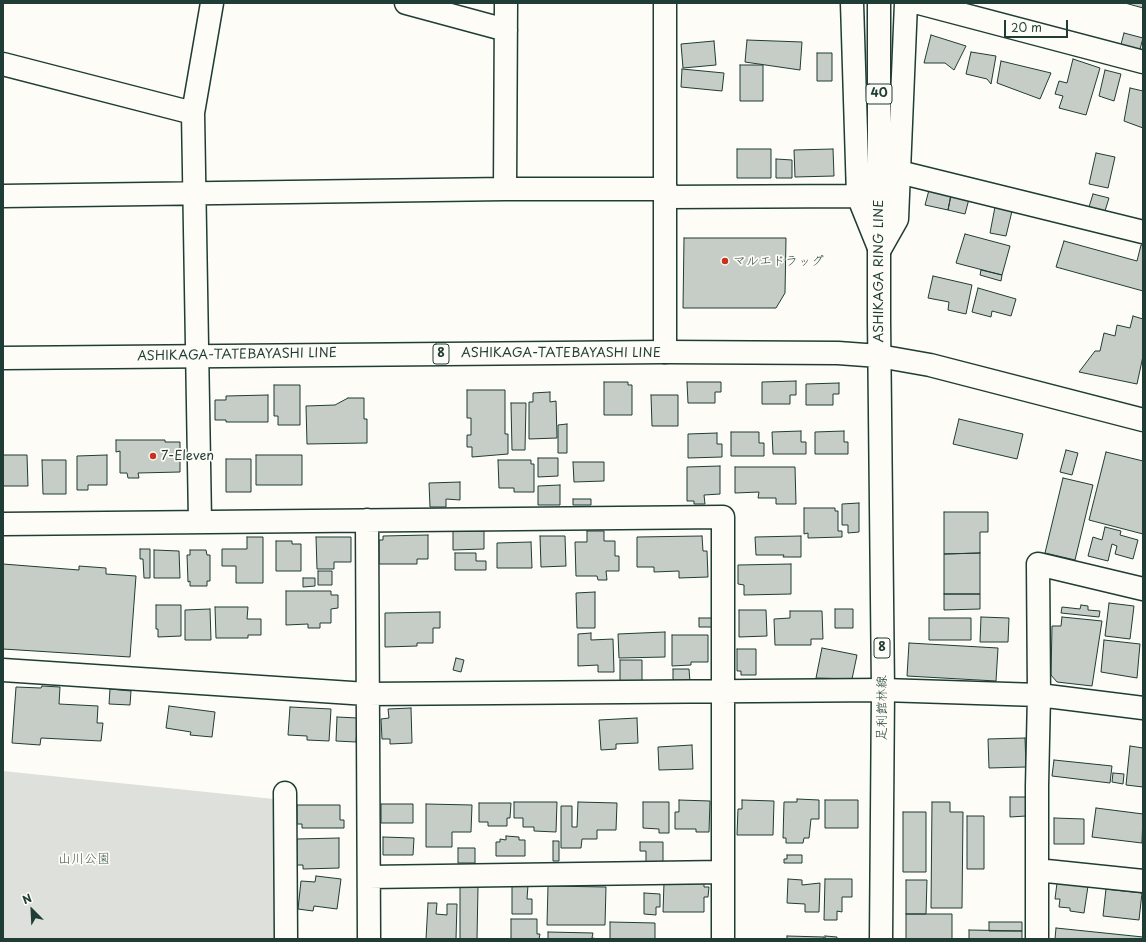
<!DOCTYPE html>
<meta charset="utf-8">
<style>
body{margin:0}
#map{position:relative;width:1146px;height:942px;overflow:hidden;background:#fdfcf7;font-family:"Playpen Sans",sans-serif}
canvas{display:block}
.frame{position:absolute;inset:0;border:4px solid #1f3d34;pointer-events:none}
.north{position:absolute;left:12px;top:890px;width:40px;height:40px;-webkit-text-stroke:3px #fdfcf7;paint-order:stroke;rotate:336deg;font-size:11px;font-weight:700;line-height:16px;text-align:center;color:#1f3d34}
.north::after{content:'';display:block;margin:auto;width:14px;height:18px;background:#1f3d34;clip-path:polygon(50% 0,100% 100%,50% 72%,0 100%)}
.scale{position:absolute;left:1004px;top:20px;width:64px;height:18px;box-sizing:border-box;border:2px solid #1f3d34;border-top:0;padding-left:5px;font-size:12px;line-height:14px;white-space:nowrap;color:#1f3d34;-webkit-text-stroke:3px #fdfcf7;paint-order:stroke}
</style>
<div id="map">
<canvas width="1146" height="942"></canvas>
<div class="frame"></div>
<div class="north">N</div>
<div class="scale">20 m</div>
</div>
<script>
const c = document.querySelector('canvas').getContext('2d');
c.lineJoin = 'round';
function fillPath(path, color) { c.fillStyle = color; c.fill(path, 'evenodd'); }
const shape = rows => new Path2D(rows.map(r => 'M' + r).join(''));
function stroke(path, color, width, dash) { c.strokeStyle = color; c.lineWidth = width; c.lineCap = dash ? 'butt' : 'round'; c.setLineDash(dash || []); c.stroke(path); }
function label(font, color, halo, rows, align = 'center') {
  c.font = font + ' "Playpen Sans","Klee One",sans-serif'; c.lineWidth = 3.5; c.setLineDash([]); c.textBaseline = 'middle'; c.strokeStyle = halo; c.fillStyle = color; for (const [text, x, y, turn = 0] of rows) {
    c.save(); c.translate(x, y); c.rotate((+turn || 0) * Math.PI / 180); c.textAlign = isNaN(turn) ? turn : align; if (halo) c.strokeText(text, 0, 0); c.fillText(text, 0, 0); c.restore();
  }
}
fillPath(shape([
 [3,771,274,799,277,805,277,939,3,939]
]), '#dde0db');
const building = shape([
 [1125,3,1143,3,1143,8,1125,3],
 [1124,33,1143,38,1139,53,1120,48,1124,33],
 [931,35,966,46,954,70,945,63,924,63,931,35],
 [747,40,802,42,800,70,745,62,747,40],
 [714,41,716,65,683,68,681,44,714,41],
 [971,52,996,56,991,84,987,79,966,74,971,52],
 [817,53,832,53,832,81,817,81,817,53],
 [1073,59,1100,68,1086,115,1059,108,1063,96,1055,94,1059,81,1067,83,1073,59],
 [1001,61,1051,73,1040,99,997,83,1001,61],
 [740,65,763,65,763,101,740,101,740,65],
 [682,69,724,73,722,91,681,87,682,69],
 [1105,70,1121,74,1114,101,1099,96,1105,70],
 [1130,88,1143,91,1143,128,1124,121,1130,88],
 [737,149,771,149,771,178,737,178,737,149],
 [833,149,834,176,795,177,794,150,833,149],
 [1096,153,1115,157,1108,188,1089,184,1096,153],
 [776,159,792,160,792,178,776,178,776,159],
 [929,190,951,195,948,210,925,205,929,190],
 [1093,194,1109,198,1105,211,1089,207,1093,194],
 [951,195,969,199,965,214,948,210,951,195],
 [995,207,1012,211,1006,236,990,233,995,207],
 [965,234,1010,246,1002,275,956,263,965,234],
 [684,238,786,238,785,293,776,308,683,308,684,238],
 [1064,241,1137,261,1141,245,1143,245,1143,291,1056,267,1064,241],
 [981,270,1002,275,1001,281,980,275,981,270],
 [933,276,972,285,966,314,948,310,949,302,928,298,933,276],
 [978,288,1016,299,1011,316,992,311,991,317,972,312,978,288],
 [1133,316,1143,319,1143,356,1137,384,1079,372,1095,351,1100,351,1104,333,1115,336,1117,325,1130,328,1133,316],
 [796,381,796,395,790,395,790,404,762,404,762,382,796,381],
 [604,382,628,382,628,385,632,385,632,415,604,415,604,382],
 [687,382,721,382,721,392,715,392,715,403,688,403,687,382],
 [839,383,839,394,833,394,833,405,806,405,806,384,839,383],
 [274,385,300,385,300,425,278,425,278,416,274,416,274,385],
 [467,390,505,390,505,434,508,434,508,454,472,457,472,447,467,447,467,435,471,435,471,418,467,418,467,390],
 [550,392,550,402,556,401,557,438,529,439,529,402,533,402,533,393,550,392],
 [268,395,268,422,226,422,226,420,215,420,215,400,226,400,226,396,268,395],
 [651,395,678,395,678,426,652,426,651,395],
 [348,398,364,398,364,419,367,419,367,443,307,444,306,406,335,405,348,398],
 [511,403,526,403,525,450,512,450,511,403],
 [959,419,1023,434,1017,459,953,444,959,419],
 [567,424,567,453,558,453,558,425,567,424],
 [801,431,801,442,806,442,806,454,773,454,772,432,801,431],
 [844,431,844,442,848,442,848,454,815,454,815,432,844,431],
 [731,432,759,432,759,443,764,443,764,456,731,456,731,432],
 [717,433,717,444,722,444,722,457,688,458,688,434,717,433],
 [116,440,165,440,165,442,180,442,180,472,138,473,139,478,128,478,127,473,120,473,120,451,116,452,116,440],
 [1066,450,1078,453,1072,475,1060,472,1066,450],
 [1106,452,1143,461,1143,534,1089,520,1106,452],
 [3,455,27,455,28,486,3,486,3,455],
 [107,455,107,485,88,485,88,490,77,490,77,456,107,455],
 [256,455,302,455,302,485,256,485,256,455],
 [538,458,558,458,558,476,538,477,538,458],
 [226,459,251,459,251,492,226,492,226,459],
 [42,460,66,460,66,494,43,494,42,460],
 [498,460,531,460,531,464,534,464,534,492,514,492,514,488,499,488,498,460],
 [573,462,604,462,604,481,574,482,573,462],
 [720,466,720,494,704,495,705,504,694,504,694,501,687,501,687,467,720,466],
 [735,467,795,467,796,504,776,504,776,498,758,498,759,492,735,493,735,467],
 [1063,478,1093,485,1075,560,1045,553,1063,478],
 [460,482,460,500,446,499,446,507,430,507,429,483,460,482],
 [560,485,560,505,538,505,538,486,560,485],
 [573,499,591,499,591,505,573,505,573,499],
 [859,503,859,532,848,533,848,525,842,525,842,504,859,503],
 [804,508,835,508,835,511,838,511,838,531,842,531,842,537,808,538,808,533,804,534,804,508],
 [944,512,988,512,988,532,980,532,980,553,944,554,944,512],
 [1105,527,1121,531,1120,535,1138,540,1133,559,1115,554,1117,546,1112,544,1108,561,1088,556,1093,537,1102,540,1105,527],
 [453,531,484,531,484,549,453,550,453,531],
 [587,531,604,531,604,541,615,541,615,556,619,556,619,571,606,571,607,580,598,580,597,576,576,576,575,542,587,542,587,531],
 [428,535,428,559,417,559,417,564,379,564,379,540,383,540,383,536,428,535],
 [540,536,565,536,566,566,541,567,540,536],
 [702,536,703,551,707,551,708,577,679,578,679,571,654,572,654,567,637,567,637,537,702,536],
 [801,536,801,557,783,557,784,555,756,555,755,537,801,536],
 [247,537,263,537,263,583,236,583,236,566,222,566,222,549,247,549,247,537],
 [316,537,351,537,351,562,334,562,334,569,317,569,316,537],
 [276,541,292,541,292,544,301,544,301,571,276,571,276,541],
 [531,542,532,568,497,568,497,543,531,542],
 [140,549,150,549,150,578,144,578,143,559,140,559,140,549],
 [154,550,179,551,180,578,154,578,154,550],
 [190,550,206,550,207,555,210,555,210,581,207,581,207,586,190,586,190,581,188,582,187,555,190,555,190,550],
 [455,553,476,553,476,561,486,561,486,570,455,570,455,553],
 [980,553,980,594,944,594,944,554,980,553],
 [3,564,79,570,79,566,106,568,106,574,136,576,130,657,3,649,3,564],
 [791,564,791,594,744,595,744,585,738,584,738,565,791,564],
 [318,571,332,571,332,585,318,585,318,571],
 [303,578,315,578,315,586,303,587,303,578],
 [286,591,331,591,331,595,338,595,338,608,331,609,331,623,320,623,320,628,308,628,308,624,286,625,286,591],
 [595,592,595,628,577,628,576,593,595,592],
 [944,594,980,594,980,609,944,610,944,594],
 [1109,603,1134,606,1130,639,1105,636,1109,603],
 [156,605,181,605,181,636,158,637,158,629,156,629,156,605],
 [1081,605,1088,606,1088,610,1100,611,1099,617,1061,613,1062,607,1080,609,1081,605],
 [215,607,248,607,247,619,261,619,261,635,248,635,248,638,216,638,215,607],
 [210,609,211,640,185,640,185,610,210,609],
 [835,609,853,609,853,628,835,628,835,609],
 [739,610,766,610,767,636,739,637,739,610],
 [790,611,822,611,823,639,811,639,811,645,775,645,774,619,790,618,790,611],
 [440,612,440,628,433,628,433,643,417,643,417,646,385,647,385,613,440,612],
 [981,617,1009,618,1008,642,980,642,981,617],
 [1062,617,1102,621,1092,686,1057,682,1051,675,1052,626,1061,626,1062,617],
 [699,618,713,618,713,627,699,627,699,618],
 [929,618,971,618,971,640,929,640,929,618],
 [665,632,665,657,619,658,618,634,665,632],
 [591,633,591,640,613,639,614,672,598,672,598,665,578,666,578,634,591,633],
 [672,635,708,635,708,662,691,662,691,665,672,666,672,635],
 [1104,640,1140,644,1137,678,1101,672,1104,640],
 [909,643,998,648,996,681,907,676,909,643],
 [822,648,857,655,852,679,816,678,822,648],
 [737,649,756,649,756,675,741,675,741,671,737,671,737,649],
 [456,658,464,660,461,672,453,670,456,658],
 [620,660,642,660,642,682,620,683,620,660],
 [673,669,689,669,690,682,673,682,673,669],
 [42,686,60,687,59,704,98,706,97,723,103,723,101,741,41,738,40,745,12,743,16,687,41,688,42,686],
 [110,689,131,691,130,705,109,704,110,689],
 [169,706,215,712,212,737,190,735,191,732,166,728,169,706],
 [290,707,331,709,329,741,307,740,307,736,288,735,290,707],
 [411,708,412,743,390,744,390,739,382,739,381,719,389,718,388,709,411,708],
 [337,717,358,718,356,742,336,741,337,717],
 [637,718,638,743,616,744,616,749,601,750,599,720,637,718],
 [1025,738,1026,767,989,768,988,739,1025,738],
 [692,745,693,769,659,770,658,747,692,745],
 [1130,746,1143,748,1143,787,1126,785,1130,746],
 [1054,760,1112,766,1110,783,1052,776,1054,760],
 [1113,773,1124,774,1123,784,1112,782,1113,773],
 [1010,797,1026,797,1026,816,1010,817,1010,797],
 [797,799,819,800,819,819,811,819,809,838,804,838,803,843,786,843,786,838,783,838,784,802,797,802,797,799],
 [679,800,710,801,709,832,696,832,696,829,675,829,675,812,679,812,679,800],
 [742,800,774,801,773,835,737,835,738,809,742,809,742,800],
 [825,800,858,800,858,828,825,828,825,800],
 [514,802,557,802,556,832,534,831,534,827,523,827,523,818,514,818,514,802],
 [578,802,617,803,616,830,597,830,597,839,582,839,581,848,561,848,561,806,572,806,572,827,577,827,578,802],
 [643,802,669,802,669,833,659,833,659,829,643,828,643,802],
 [932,802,950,802,950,812,963,812,962,908,931,908,932,802],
 [479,803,511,803,510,818,507,818,507,826,488,826,488,822,479,822,479,803],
 [381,804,413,804,413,823,381,823,381,804],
 [426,804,472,805,471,832,452,832,452,847,426,847,426,804],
 [297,805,340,805,340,820,344,820,344,828,302,828,302,824,297,824,297,805],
 [1096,808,1143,814,1142,843,1092,837,1096,808],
 [903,812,926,812,926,872,903,872,903,812],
 [967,816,984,816,984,869,967,869,967,816],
 [1054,818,1084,819,1084,844,1054,844,1054,818],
 [506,836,519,837,519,840,525,840,525,856,496,856,496,842,500,842,500,839,506,840,506,836],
 [383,837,414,838,413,855,383,855,383,837],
 [339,838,339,868,303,869,303,865,297,865,297,839,339,838],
 [553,841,559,841,559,861,553,861,553,841],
 [640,842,663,842,663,862,646,862,646,851,640,851,640,842],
 [458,848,475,848,475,863,458,863,458,848],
 [787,855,802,855,802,863,784,863,784,859,787,859,787,855],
 [316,876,341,879,337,909,314,906,313,911,298,909,301,881,315,882,316,876],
 [788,879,802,880,802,885,820,883,819,912,805,912,805,904,787,903,788,879],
 [825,879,852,879,852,897,842,897,842,912,837,911,837,920,824,920,825,879],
 [906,880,927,880,926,914,906,914,906,880],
 [664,883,704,883,704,887,709,887,708,897,704,897,704,912,663,912,664,883],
 [1057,883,1088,886,1084,913,1070,911,1070,908,1059,907,1060,899,1055,899,1057,883],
 [512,885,528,885,527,899,532,899,532,914,512,914,512,885],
 [460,886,478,887,477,939,460,939,460,886],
 [548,886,606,887,605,925,547,925,548,886],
 [1106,889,1142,893,1139,920,1103,916,1106,889],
 [644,893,660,894,660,907,656,907,656,915,644,914,644,893],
 [428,903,437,903,436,914,447,915,447,904,457,904,456,939,426,939,428,903],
 [906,914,952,914,952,939,906,939,906,914],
 [511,919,537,919,537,934,540,934,539,939,511,939,511,919],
 [610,922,655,923,655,939,610,939,610,922],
 [989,922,1022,922,1022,931,989,931,989,922],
 [1056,928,1143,937,1143,939,1055,939,1056,928],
 [969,930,1022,931,1022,939,969,939,969,930],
 [548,932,593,933,592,938,599,939,548,939,548,932],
 [787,936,824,937,824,939,787,939,787,936],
 [825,936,837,937,837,939,825,939,825,936]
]);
fillPath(building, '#c6cdc7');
stroke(building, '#1f3d34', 1);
const minor = shape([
 [406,3,506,30],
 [852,3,858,196,879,248],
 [919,3,1143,62],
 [3,64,193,113],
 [899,172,1143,232],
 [505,189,506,3],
 [3,196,505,189,666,189],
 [666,197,858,196],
 [880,249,897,219,906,3],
 [367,520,369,939],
 [200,521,193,113,212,3],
 [3,524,723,517,723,939],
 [3,670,367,694,883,690,1039,695,1143,708],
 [285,793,286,939],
 [1037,870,1143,881],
 [369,877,723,872],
 [1037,939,1037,786,1039,695,1038,564,1143,589]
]);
const tertiary = shape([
 [665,3,665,352],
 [879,356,930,365,1143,420]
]);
const primary = shape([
 [879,3,879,321,883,690,881,939],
 [3,358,665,352,838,353,879,356]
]);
stroke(minor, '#1f3d34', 25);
stroke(tertiary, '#1f3d34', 25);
stroke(primary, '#1f3d34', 25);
stroke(minor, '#fdfcf7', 22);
stroke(tertiary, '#fdfcf7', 22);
stroke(primary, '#fdfcf7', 22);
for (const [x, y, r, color] of [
 [725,261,4,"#c8321e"],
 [153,456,4,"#c8321e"]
]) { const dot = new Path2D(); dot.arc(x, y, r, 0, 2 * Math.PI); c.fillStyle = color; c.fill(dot); stroke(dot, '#fdfcf7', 1.5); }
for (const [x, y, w] of [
 [879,94,26],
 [441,354,16],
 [882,648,16]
]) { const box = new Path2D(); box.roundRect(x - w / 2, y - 10, w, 20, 3); c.fillStyle = '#fdfcf7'; c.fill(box); stroke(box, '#1f3d34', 1); }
label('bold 12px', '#1f3d34', null, [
 ["40",879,94],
 ["8",441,354],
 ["8",882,648]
]);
label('13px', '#1f3d34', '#fdfcf7', [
 ["マルエドラッグ",733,261],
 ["7-Eleven",161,456]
], 'left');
label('13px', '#1f3d34', '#fdfcf7', [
 ["ASHIKAGA RING LINE",879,271,-90],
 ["ASHIKAGA-TATEBAYASHI LINE",561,353],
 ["ASHIKAGA-TATEBAYASHI LINE",237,355,-1],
 ["足利館林線",882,708,-90]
]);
label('13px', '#455e55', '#fdfcf7', [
 ["山川公園",84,859]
]);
</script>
